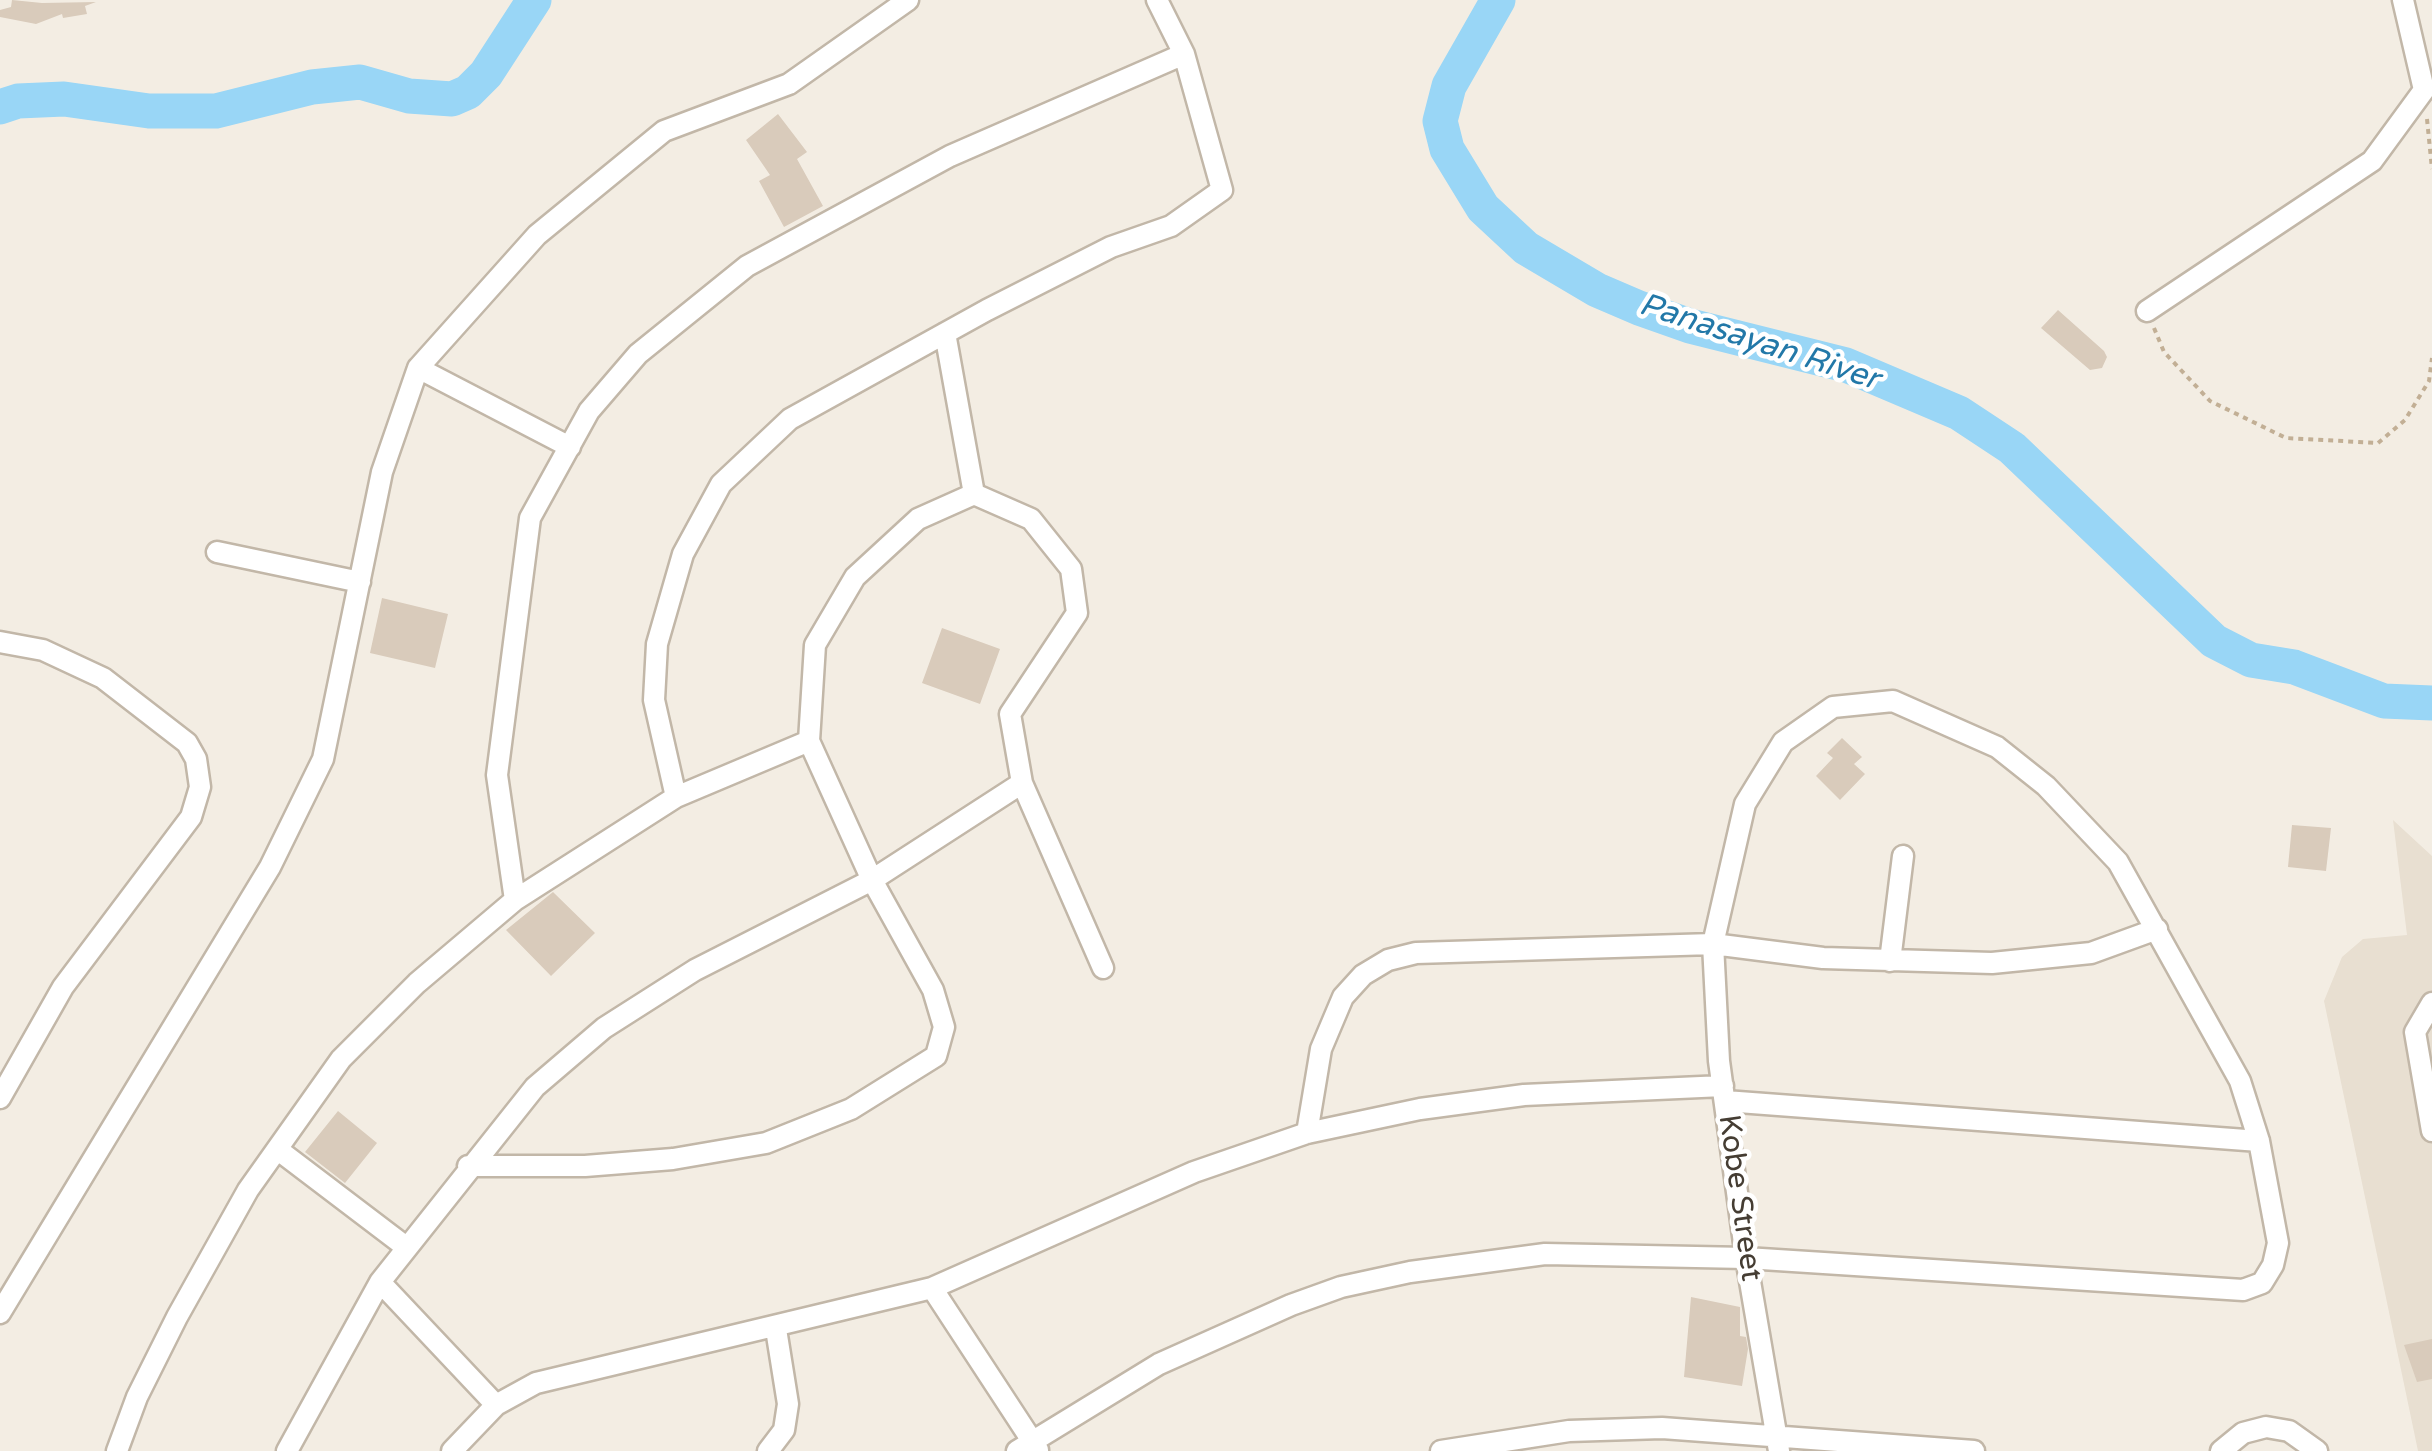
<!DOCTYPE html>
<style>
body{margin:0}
canvas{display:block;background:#f3ede3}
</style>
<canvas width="2432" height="1451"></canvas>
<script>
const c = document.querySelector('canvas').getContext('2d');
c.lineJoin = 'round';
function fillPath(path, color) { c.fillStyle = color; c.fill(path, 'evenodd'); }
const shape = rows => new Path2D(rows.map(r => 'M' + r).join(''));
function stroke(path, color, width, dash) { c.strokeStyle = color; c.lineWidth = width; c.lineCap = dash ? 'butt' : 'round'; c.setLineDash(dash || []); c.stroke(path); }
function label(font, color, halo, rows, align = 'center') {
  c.font = font + ' "Varela Round",sans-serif'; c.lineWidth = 9; c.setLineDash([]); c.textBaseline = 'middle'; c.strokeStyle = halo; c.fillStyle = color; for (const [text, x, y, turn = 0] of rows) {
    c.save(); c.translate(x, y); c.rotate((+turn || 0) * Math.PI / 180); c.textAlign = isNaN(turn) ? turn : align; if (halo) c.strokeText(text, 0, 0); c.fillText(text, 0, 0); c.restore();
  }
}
fillPath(shape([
 [2393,820,2432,856,2432,1451,2418,1451,2324,1001,2342,957,2363,939,2407,935]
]), '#e8dfd1');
stroke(shape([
 [1498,0,1449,86,1440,121,1447,149,1483,208,1526,248,1597,290,1639,308,1690,326,1846,365,1959,413,2012,448,2214,641,2251,660,2294,667,2384,701,2432,703],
 [0,107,18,101,64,99,149,111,216,111,312,87,360,82,409,96,452,99,468,92,486,74,534,0]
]), '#99d6f6', 35);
fillPath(shape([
 [12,0,42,3,96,2,85,6,87,14,63,18,62,14,36,24,0,17,0,10,11,7],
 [778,114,807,152,797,159,823,206,784,227,759,181,770,175,746,140],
 [2058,310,2104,351,2107,357,2102,368,2090,370,2041,328],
 [382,598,448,614,435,668,370,653],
 [942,628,1000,649,980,704,922,683],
 [1842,738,1862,757,1854,764,1865,774,1840,800,1816,776,1833,758,1827,753],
 [2292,825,2331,828,2326,871,2288,867],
 [553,892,595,933,551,976,506,930],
 [338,1111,377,1143,345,1183,305,1152],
 [1691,1297,1740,1307,1740,1336,1746,1337,1748,1349,1742,1386,1684,1377],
 [2432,1339,2432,1379,2417,1382,2404,1345]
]), '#d9cbbb');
const minor = shape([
 [2147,311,2372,161,2424,90,2403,0],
 [945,333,974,494],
 [418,368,570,447],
 [974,494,1031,519,1071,569,1077,613,1010,714,1022,783,1103,968],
 [217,552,360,582],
 [0,642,43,650,103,678,187,743,196,759,200,787,191,817,63,987,0,1098],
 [676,797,654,700,657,644,683,554,721,484,790,419,987,310,1111,247,1171,226,1222,190,1184,54,1157,0],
 [515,900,497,775,530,518,589,411,638,354,747,266,950,156,1184,54],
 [1890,961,1903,856],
 [2432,1003,2415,1032,2432,1131],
 [1725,1101,2259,1141],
 [1307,1133,1321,1049,1343,997,1363,975,1388,960,1416,953,1713,944,1823,958,1992,963,2091,953,2157,929],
 [277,1149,406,1247],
 [468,1166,585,1166,673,1159,766,1143,851,1109,936,1056,944,1027,933,990,872,880,809,741,815,645,855,577,918,519,974,494],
 [380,1282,496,1405],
 [932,1288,1038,1450],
 [0,1313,270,867,323,759,382,472,418,368,537,235,664,131,789,84,908,0],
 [117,1451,137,1397,177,1317,248,1190,341,1059,417,983,515,900,676,797,809,741],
 [287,1451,380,1282,535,1087,604,1028,695,970,872,880,1022,783],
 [452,1451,496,1405,536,1383,932,1288,1194,1172,1307,1133,1420,1109,1524,1095,1723,1086],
 [768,1451,784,1430,788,1404,776,1329],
 [1017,1451,1159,1364,1291,1305,1341,1287,1410,1272,1545,1254,1746,1258,2243,1290,2262,1283,2273,1265,2278,1243,2259,1141,2240,1081,2118,862,2046,786,1997,747,1893,701,1833,707,1783,742,1745,804,1713,944,1719,1061,1746,1258,1779,1451],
 [1441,1451,1569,1431,1662,1428,1974,1451],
 [2221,1451,2243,1433,2266,1427,2289,1431,2317,1451]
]);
stroke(minor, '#c2b7a8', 25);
stroke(shape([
 [2427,119,2432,169],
 [2154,328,2164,352,2210,401,2286,438,2378,443,2405,420,2429,381,2432,358]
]), '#c2af95', 4, [5, 5]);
stroke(minor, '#fff', 20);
label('30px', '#453d33', '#fff', [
 ["Kobe Street",1739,1198,82]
]);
label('italic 32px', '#2278a8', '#fff', [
 ["Panasayan River",1759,343,18]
]);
</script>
